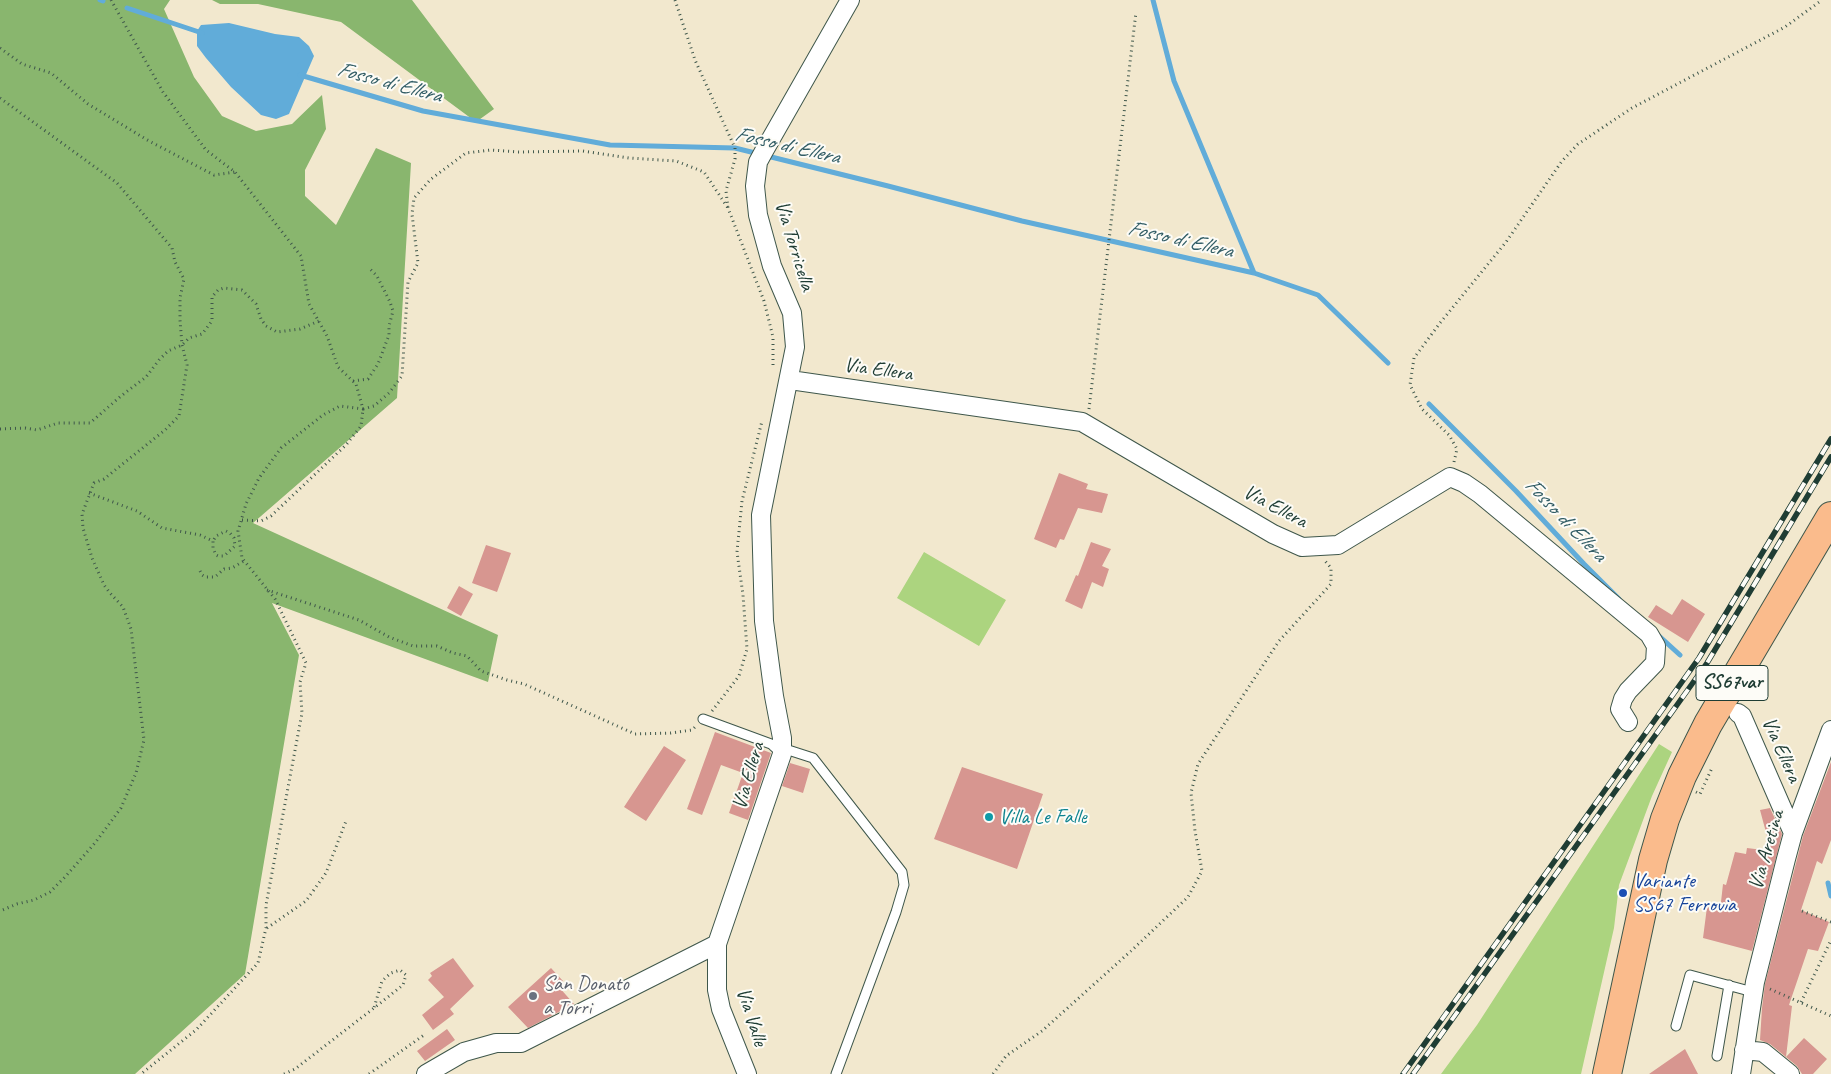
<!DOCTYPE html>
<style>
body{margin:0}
canvas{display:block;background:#f2e8ce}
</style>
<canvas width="1831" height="1074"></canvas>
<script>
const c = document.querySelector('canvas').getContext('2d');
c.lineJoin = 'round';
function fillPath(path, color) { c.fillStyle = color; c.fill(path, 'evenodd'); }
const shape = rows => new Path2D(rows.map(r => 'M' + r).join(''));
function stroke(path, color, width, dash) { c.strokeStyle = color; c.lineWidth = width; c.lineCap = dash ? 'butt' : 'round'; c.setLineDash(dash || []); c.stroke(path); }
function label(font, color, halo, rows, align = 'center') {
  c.font = font + ' Caveat,sans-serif'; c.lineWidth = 4; c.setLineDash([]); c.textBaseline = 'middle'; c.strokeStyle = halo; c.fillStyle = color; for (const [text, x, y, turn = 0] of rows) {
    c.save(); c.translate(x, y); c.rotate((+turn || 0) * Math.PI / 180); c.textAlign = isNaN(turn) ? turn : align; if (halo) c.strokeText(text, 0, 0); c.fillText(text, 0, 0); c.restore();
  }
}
fillPath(shape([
 [924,552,1006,600,979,646,897,598],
 [1659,744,1672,752,1652,796,1619,885,1614,928,1581,1074,1441,1074,1477,1025]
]), '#acd47f');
fillPath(shape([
 [0,0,170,0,164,9,194,77,222,116,256,131,292,124,322,95,326,129,305,170,305,196,336,225,376,148,411,163,397,398,253,523,498,635,488,682,272,603,299,655,245,974,135,1074,0,1074],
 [212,0,412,0,494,109,476,122,341,22,258,4,220,4]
]), '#89b66e');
fillPath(shape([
 [229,23,275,34,299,37,309,46,314,56,289,114,276,119,261,115,231,87,206,58,197,46,197,31,201,25]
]), '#61acd9');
stroke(shape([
 [100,0,103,1],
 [1153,0,1174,81,1254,273],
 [127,8,202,33],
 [300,75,423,111,610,145,735,148,888,186,1022,221,1254,273,1318,295,1388,363],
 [1429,404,1516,491,1584,564,1619,599],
 [1658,635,1680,655],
 [1828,883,1831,896]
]), '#61acd9', 5);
fillPath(shape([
 [1059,473,1088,484,1086,489,1108,494,1102,513,1078,508,1064,540,1060,539,1056,548,1034,539],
 [1091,542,1111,549,1102,566,1109,569,1103,587,1092,582,1082,609,1065,601,1076,575,1078,576],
 [486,545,511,553,497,592,472,583],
 [459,586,473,594,461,616,447,608],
 [1682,599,1705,614,1688,642,1648,617,1656,605,1672,615],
 [715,732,771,753,748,820,729,813,743,773,721,765,702,815,687,809],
 [664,746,686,760,646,821,624,807],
 [1831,762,1831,840,1822,864,1817,861,1801,910,1829,922,1818,951,1808,949,1789,1005,1792,1006,1786,1057,1770,1044,1760,1040,1762,1008,1765,984,1803,836],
 [790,763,810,769,803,793,782,786],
 [962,767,1043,794,1017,869,934,839],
 [1770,808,1782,834,1752,951,1703,938,1707,907,1720,911,1723,884,1726,885,1735,852,1746,854,1747,848,1771,851,1760,810],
 [453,958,474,986,450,1009,454,1014,433,1030,422,1015,444,997,428,980,432,976,430,973],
 [551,968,563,981,558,986,574,1004,528,1028,508,1007],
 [447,1029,455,1040,425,1061,417,1051],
 [1804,1038,1827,1059,1813,1074,1802,1074,1797,1066,1786,1057],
 [1685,1049,1698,1074,1649,1074]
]), '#d79690');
const lane = shape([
 [703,719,771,744,782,754],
 [782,748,813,758,902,872,904,885,896,912,836,1074],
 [1676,1026,1690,975,1753,992],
 [1717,1056,1729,985]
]);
const street = shape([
 [790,380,1082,422,1273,534,1302,547,1338,545,1450,477,1464,483,1480,494,1649,634,1656,646,1655,663,1628,691,1623,699,1620,709,1628,722],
 [1738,713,1742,716,1793,833],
 [1744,1050,1763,1052,1790,1074],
 [426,1074,464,1052,496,1043,521,1043,717,944],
 [747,1074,721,1009,717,990,717,944,782,754,782,738,774,696,764,621,761,515,795,347,792,313,772,266,758,215,755,186,758,162,764,151,850,0],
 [1741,1074,1755,982,1786,859,1793,833,1831,730]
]);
const primary = shape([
 [1607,1074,1653,860,1665,819,1682,776,1708,724,1831,516]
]);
stroke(lane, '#3f574b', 11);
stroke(street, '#3f574b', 20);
stroke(primary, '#3f574b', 30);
stroke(shape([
 [111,0,163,92,206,150,235,172,301,256,309,304,327,336,338,367,356,384,363,409,340,406,323,415,281,448,259,478,246,504,238,531,242,558,275,599,306,663,300,682,302,713,266,905,266,928,258,963,196,1030,141,1074],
 [675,0,695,60,735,148,735,159,726,191,728,208,764,301,773,337,773,368],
 [0,48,22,64,51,73,88,104,149,141,214,175,235,172],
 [0,98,117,183,172,248,175,262,184,279,180,298,180,320,182,345,187,365,179,416,165,430,104,479,94,483,82,514,83,528,92,558,104,585,110,593,123,607,131,629,144,740,136,773,121,808,95,843,66,876,50,892,34,900,17,904,0,911],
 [353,381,368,379,378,364,389,335,389,326,393,311,390,302,377,276,370,269],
 [1089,409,1136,12],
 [0,429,25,428,37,430,58,423,90,423,121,396,146,377,159,360,168,351,182,345,189,338,202,334,212,321,212,297,218,290,224,288,242,290,256,304,261,319,266,326,277,332,300,329,319,321],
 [1454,462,1457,449,1449,435,1422,409,1410,385,1414,358,1440,323,1506,242,1562,161,1578,144,1632,108,1785,27,1822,0],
 [89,493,137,511,162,528,200,535,213,541,213,548,216,555,218,556,224,556,235,546,234,538,230,533,226,531,216,536,213,541],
 [242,520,261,521,271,516,346,445,361,426,363,409,374,406,389,393,402,376,408,282,418,263,412,214,414,198,431,179,466,153,491,150,519,152,583,151,629,158,676,161,704,172,728,208],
 [200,571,202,575,205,577,215,577,224,569,232,568,244,561],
 [267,590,359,620,389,637,413,646,437,646,453,653,467,656,481,671,507,680,524,684,635,734,671,733,692,730,695,727],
 [712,711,739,676,747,649,743,595,737,552,742,501,762,421],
 [1696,792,1700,794,1712,768],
 [1802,911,1831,922],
 [267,928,306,901,326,873,346,821],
 [1770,989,1831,1016],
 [1801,1002,1831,940],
 [284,1074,295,1069,374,1008,403,985,406,975,400,970,391,973,382,981,374,1008],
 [369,1074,424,1035],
 [993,1074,1006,1056,1042,1031,1131,951,1188,897,1202,871,1195,831,1191,793,1198,764,1279,641,1331,584,1331,568,1325,561]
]), '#3f574b', 3, [1, 4]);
stroke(lane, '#fff', 9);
stroke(street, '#fff', 18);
stroke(primary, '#fabb8c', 28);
const rail = shape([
 [1403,1074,1699,658,1831,439],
 [1413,1074,1707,663,1831,457]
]);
stroke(rail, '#1f3d34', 5.5);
stroke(rail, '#fdfcf7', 4, [11]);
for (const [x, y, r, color] of [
 [989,817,5,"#0f9aa8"],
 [1623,893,5,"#1a4fb4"],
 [533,996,5,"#6b7280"]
]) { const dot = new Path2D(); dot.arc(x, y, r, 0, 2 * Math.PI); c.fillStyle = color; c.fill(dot); stroke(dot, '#fdfcf7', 2); }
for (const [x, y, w] of [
 [1732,683,72]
]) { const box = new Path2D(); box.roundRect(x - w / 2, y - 17.5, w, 35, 4); c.fillStyle = '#fdfcf7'; c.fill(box); stroke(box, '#1f3d34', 1); }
label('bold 20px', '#1f3d34', null, [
 ["SS67var",1732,683]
]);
label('21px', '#1f3d34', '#fdfcf7', [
 ["Via Torricella",794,246,73],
 ["Via Ellera",878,370,8],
 ["Via Ellera",1275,507,28],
 ["Via Ellera",1781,750,66],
 ["Via Ellera",749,776,-74],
 ["Via Aretina",1767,850,-74],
 ["Via Valle",751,1017,72]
]);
label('21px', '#0d838f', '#fdfcf7', [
 ["Villa Le Falle",999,817]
], 'left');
label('21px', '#164399', '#fdfcf7', [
 ["Variante",1633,881],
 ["SS67 Ferrovia",1633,905]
], 'left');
label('21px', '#5b616d', '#fdfcf7', [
 ["San Donato",543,984],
 ["a Torri",543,1008]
], 'left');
label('italic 22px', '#335e66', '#fdfcf7', [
 ["Fosso di Ellera",389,83,15],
 ["Fosso di Ellera",787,146,13],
 ["Fosso di Ellera",1180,240,13],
 ["Fosso di Ellera",1565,520,46]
]);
</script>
